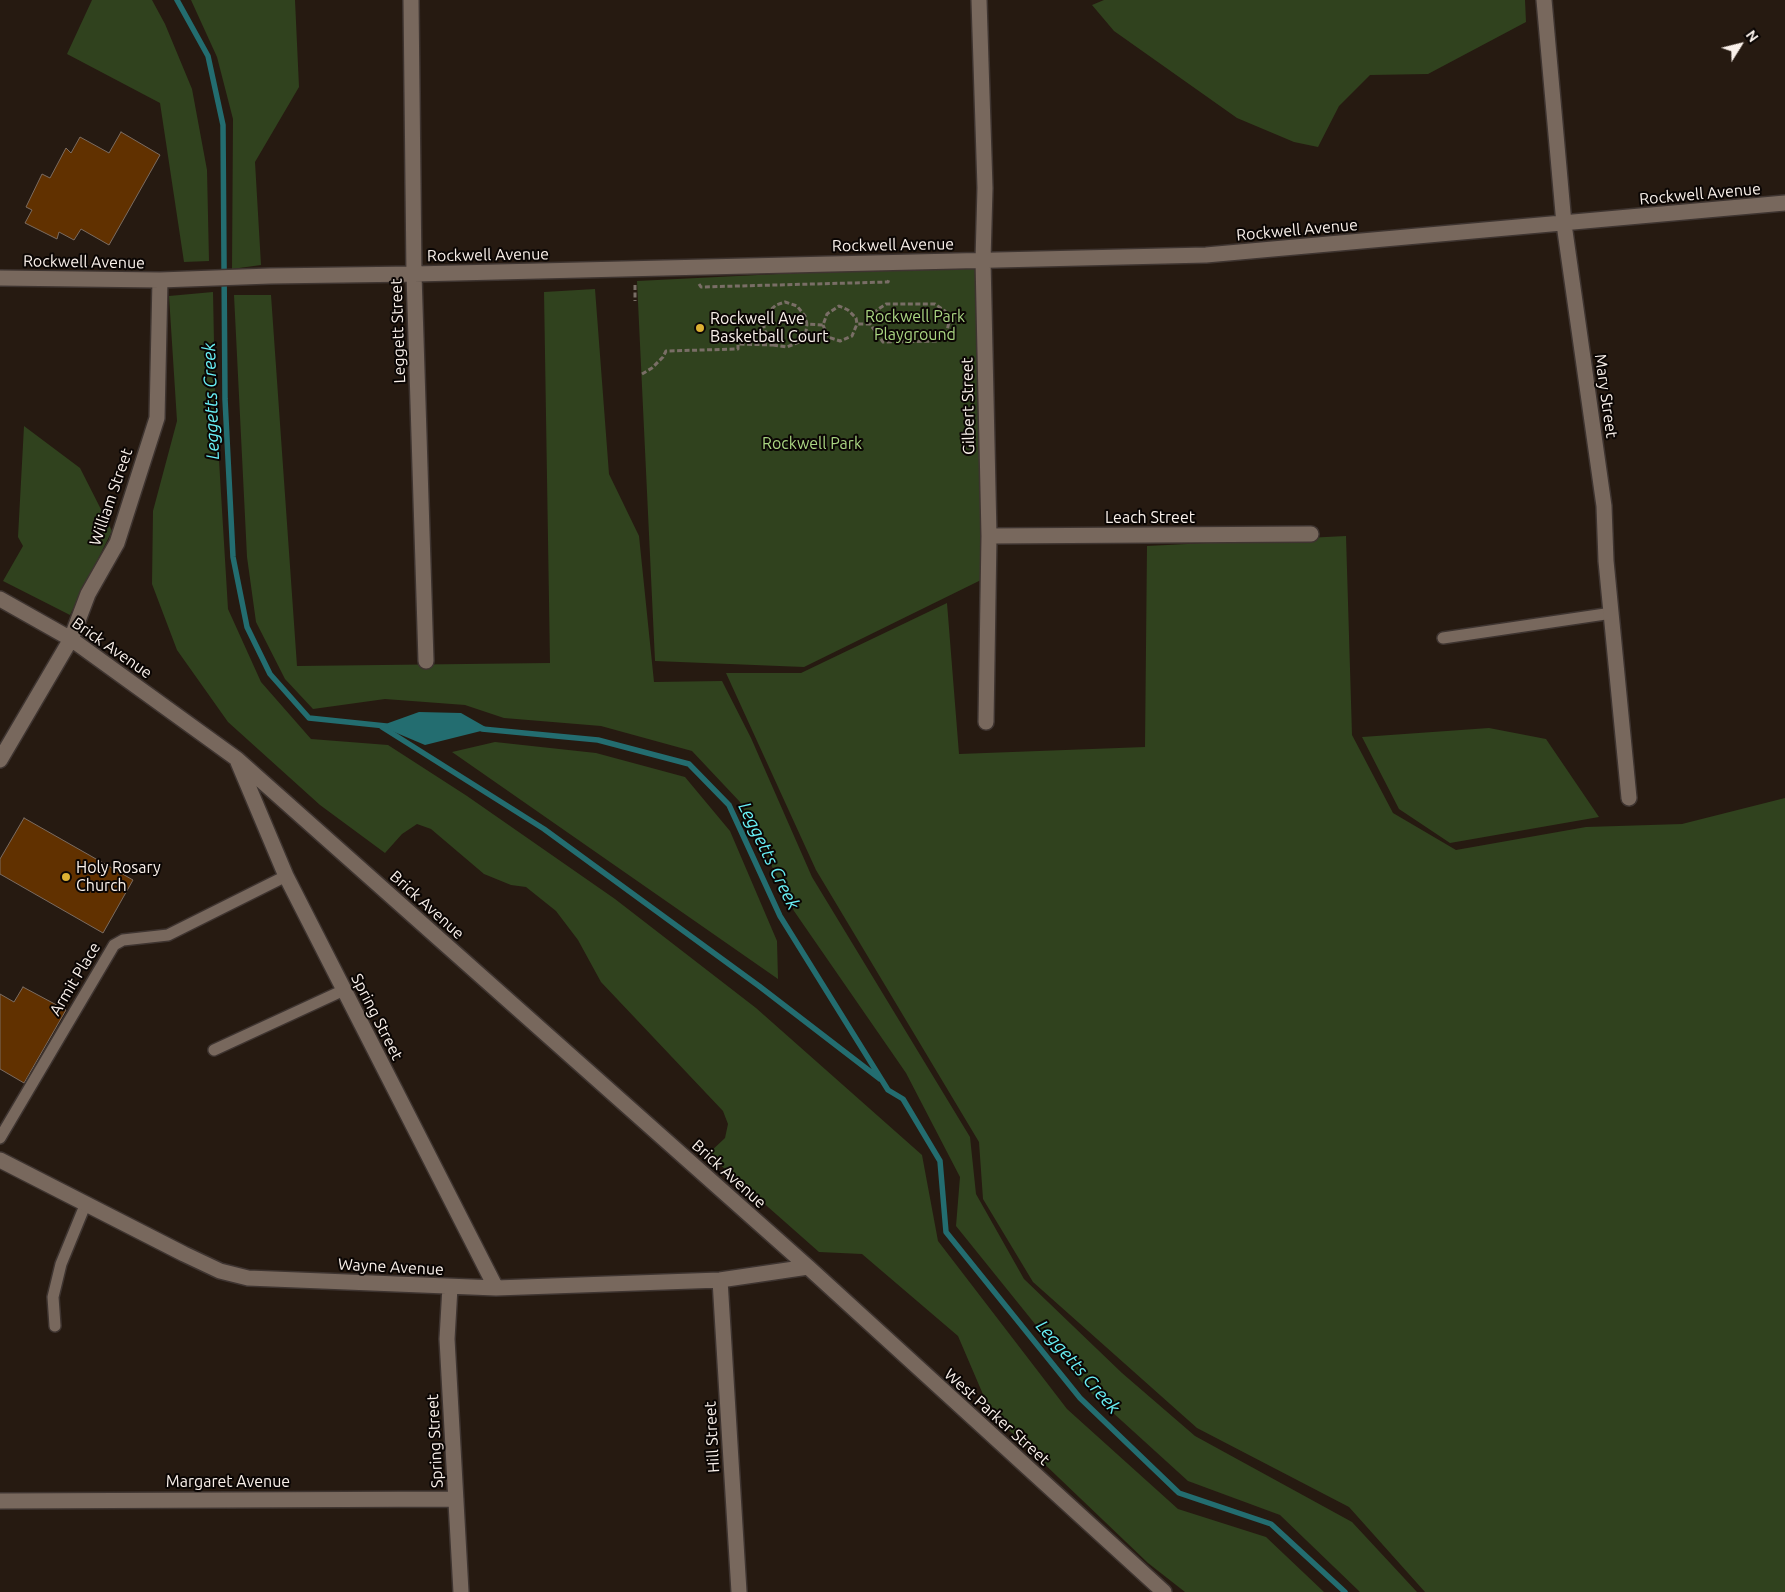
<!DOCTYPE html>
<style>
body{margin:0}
#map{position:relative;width:1785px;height:1592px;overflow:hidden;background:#261a11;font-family:Ubuntu,sans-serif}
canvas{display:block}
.north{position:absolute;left:1715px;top:20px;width:50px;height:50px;-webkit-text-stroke:4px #0b0604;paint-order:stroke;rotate:54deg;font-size:14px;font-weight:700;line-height:20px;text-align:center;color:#faf1eb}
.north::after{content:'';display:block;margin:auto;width:18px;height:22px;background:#faf1eb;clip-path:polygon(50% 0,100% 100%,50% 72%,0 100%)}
</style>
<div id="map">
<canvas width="1785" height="1592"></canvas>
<div class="north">N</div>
</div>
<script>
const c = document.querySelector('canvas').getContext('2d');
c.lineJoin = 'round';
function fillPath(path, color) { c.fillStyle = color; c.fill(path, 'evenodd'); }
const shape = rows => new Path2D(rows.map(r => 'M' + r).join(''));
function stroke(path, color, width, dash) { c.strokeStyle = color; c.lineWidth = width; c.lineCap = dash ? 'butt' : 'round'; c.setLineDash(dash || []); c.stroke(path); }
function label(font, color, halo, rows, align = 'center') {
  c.font = font + ' Ubuntu,sans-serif'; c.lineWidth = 4; c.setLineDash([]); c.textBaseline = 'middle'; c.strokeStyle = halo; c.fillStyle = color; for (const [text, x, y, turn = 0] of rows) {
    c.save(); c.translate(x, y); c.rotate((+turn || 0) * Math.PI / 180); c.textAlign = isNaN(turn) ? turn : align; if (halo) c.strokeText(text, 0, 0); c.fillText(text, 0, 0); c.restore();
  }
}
fillPath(shape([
 [92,0,152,0,165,24,192,89,207,170,209,261,184,262,160,103,67,54],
 [191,0,295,0,299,87,255,162,261,265,232,269,233,119,217,57],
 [1104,0,1525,0,1526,22,1428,74,1370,75,1339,106,1318,147,1294,142,1237,118,1114,31,1092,5],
 [979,264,981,580,804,667,655,661,637,281],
 [595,289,609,474,639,536,654,682,722,681,751,738,812,877,970,1137,976,1194,1024,1279,1122,1373,1195,1436,1352,1522,1417,1592,1360,1592,1280,1515,1188,1481,1089,1391,956,1226,960,1177,906,1073,794,911,740,802,692,751,601,726,504,718,465,705,385,699,313,709,285,679,256,622,247,557,234,295,271,295,297,666,550,663,544,292],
 [213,292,215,394,228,609,261,682,311,739,388,745,467,796,615,899,756,1008,922,1155,938,1241,1067,1409,1178,1509,1266,1537,1324,1592,1185,1592,1148,1563,991,1413,958,1336,862,1254,819,1252,708,1154,725,1138,728,1124,723,1111,601,982,578,940,556,911,526,887,511,885,484,874,431,829,417,824,402,834,385,853,320,805,228,722,177,650,152,584,153,511,177,421,169,296],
 [24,426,80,468,112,531,70,615,3,581,23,546,18,537],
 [1346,536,1352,735,1393,813,1456,850,1586,827,1682,824,1785,798,1785,1592,1425,1592,1349,1507,1197,1428,1033,1282,983,1199,979,1142,816,870,726,673,801,673,947,603,959,754,1145,747,1147,546],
 [1489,728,1546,739,1599,817,1450,843,1399,809,1362,737],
 [495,742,596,753,685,777,730,831,777,941,778,979,452,752]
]), '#30421e');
fillPath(shape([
 [419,712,461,713,489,729,425,745,380,726]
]), '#236d70');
stroke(shape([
 [177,0,208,56,223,125,225,399,233,557,247,627,270,674,309,718,386,726],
 [382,727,544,829,759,986,880,1079],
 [482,729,598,740,689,764,729,805,780,916,888,1090,903,1099,940,1161,946,1232,1080,1398,1179,1493,1271,1524,1345,1592]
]), '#236d70', 5.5);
const building = shape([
 [121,132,160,155,109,245,81,229,74,240,59,232,57,239,25,223,32,210,26,207,42,174,50,178,66,148,71,153,80,137,109,153,121,132],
 [24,818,133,880,103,933,0,874,0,859,24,818],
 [23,987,66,1010,24,1083,0,1069,0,994,14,1002,23,987]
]);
fillPath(building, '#613100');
stroke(building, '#7b6c61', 1);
const service = shape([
 [1443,638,1612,613],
 [214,1050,344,990],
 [0,1138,114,945,123,940,168,935,286,876],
 [55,1326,53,1297,61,1264,86,1203]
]);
const minor = shape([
 [411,0,414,274,426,661],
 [979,0,985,188,983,260,989,536,986,722],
 [1544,0,1564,224,1604,506,1606,561,1629,798],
 [0,278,160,280,270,276,414,274,1206,255,1785,203],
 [989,536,1311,534],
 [0,599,71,639,237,759,808,1267,1164,1592],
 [0,760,71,639,88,594,117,543,157,418,160,280],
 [238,762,286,876,496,1288],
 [0,1160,184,1254,220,1271,248,1278,496,1288,720,1280,808,1267],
 [720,1280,739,1592],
 [450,1287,447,1339,461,1592],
 [0,1501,456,1499]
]);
stroke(service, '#3e3430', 14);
stroke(minor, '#3e3430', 18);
stroke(shape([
 [699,284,701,287,888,282,889,279],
 [635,285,635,301],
 [949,322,965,321],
 [823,325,828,337,840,341,852,336,857,324],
 [773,345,787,347,799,342,806,331,807,324],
 [642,374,652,368,663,357,666,351,738,349,738,344,773,345,764,329,764,316,776,305,785,302,797,306,805,316,807,324,823,325,827,314,839,306,848,310,856,318,857,324,870,324,877,310,886,304,935,304,945,311,949,322,947,331,938,341,883,342,870,324]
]), '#796e66', 3, [5, 2.5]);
stroke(service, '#78685d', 11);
stroke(minor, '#78685d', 15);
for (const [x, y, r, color] of [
 [700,328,5,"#ddb133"],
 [66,877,5,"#ddb133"]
]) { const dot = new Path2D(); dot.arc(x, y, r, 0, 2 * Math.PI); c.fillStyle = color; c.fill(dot); stroke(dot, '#0b0604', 2); }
label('16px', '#faf1eb', '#0b0604', [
 ["Rockwell Avenue",1700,194,-5],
 ["Rockwell Avenue",1297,230,-5],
 ["Rockwell Avenue",893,245,-1],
 ["Rockwell Avenue",488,255,-1],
 ["Rockwell Avenue",84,262,1],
 ["Leggett Street",398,331,-92],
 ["Mary Street",1606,396,82],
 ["Gilbert Street",968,406,-91],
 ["William Street",111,497,-71],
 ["Leach Street",1150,518],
 ["Brick Avenue",112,648,35],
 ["Brick Avenue",427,905,42],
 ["Armit Place",75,979,-59],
 ["Spring Street",377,1017,63],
 ["Brick Avenue",729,1174,42],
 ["Wayne Avenue",391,1267,3],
 ["West Parker Street",997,1417,42],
 ["Hill Street",712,1437,-93],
 ["Spring Street",435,1441,-93],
 ["Margaret Avenue",228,1482]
]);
label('16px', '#abd683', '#0b0604', [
 ["Rockwell Park",915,317],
 ["Playground",915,335],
 ["Rockwell Park",812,444]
]);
label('16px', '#faf1eb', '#0b0604', [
 ["Rockwell Ave",710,319],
 ["Basketball Court",710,337],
 ["Holy Rosary",76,868],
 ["Church",76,886]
], 'left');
label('italic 18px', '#69f1f7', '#0b0604', [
 ["Leggetts Creek",211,401,-92],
 ["Leggetts Creek",769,856,64],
 ["Leggetts Creek",1078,1367,49]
]);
</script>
